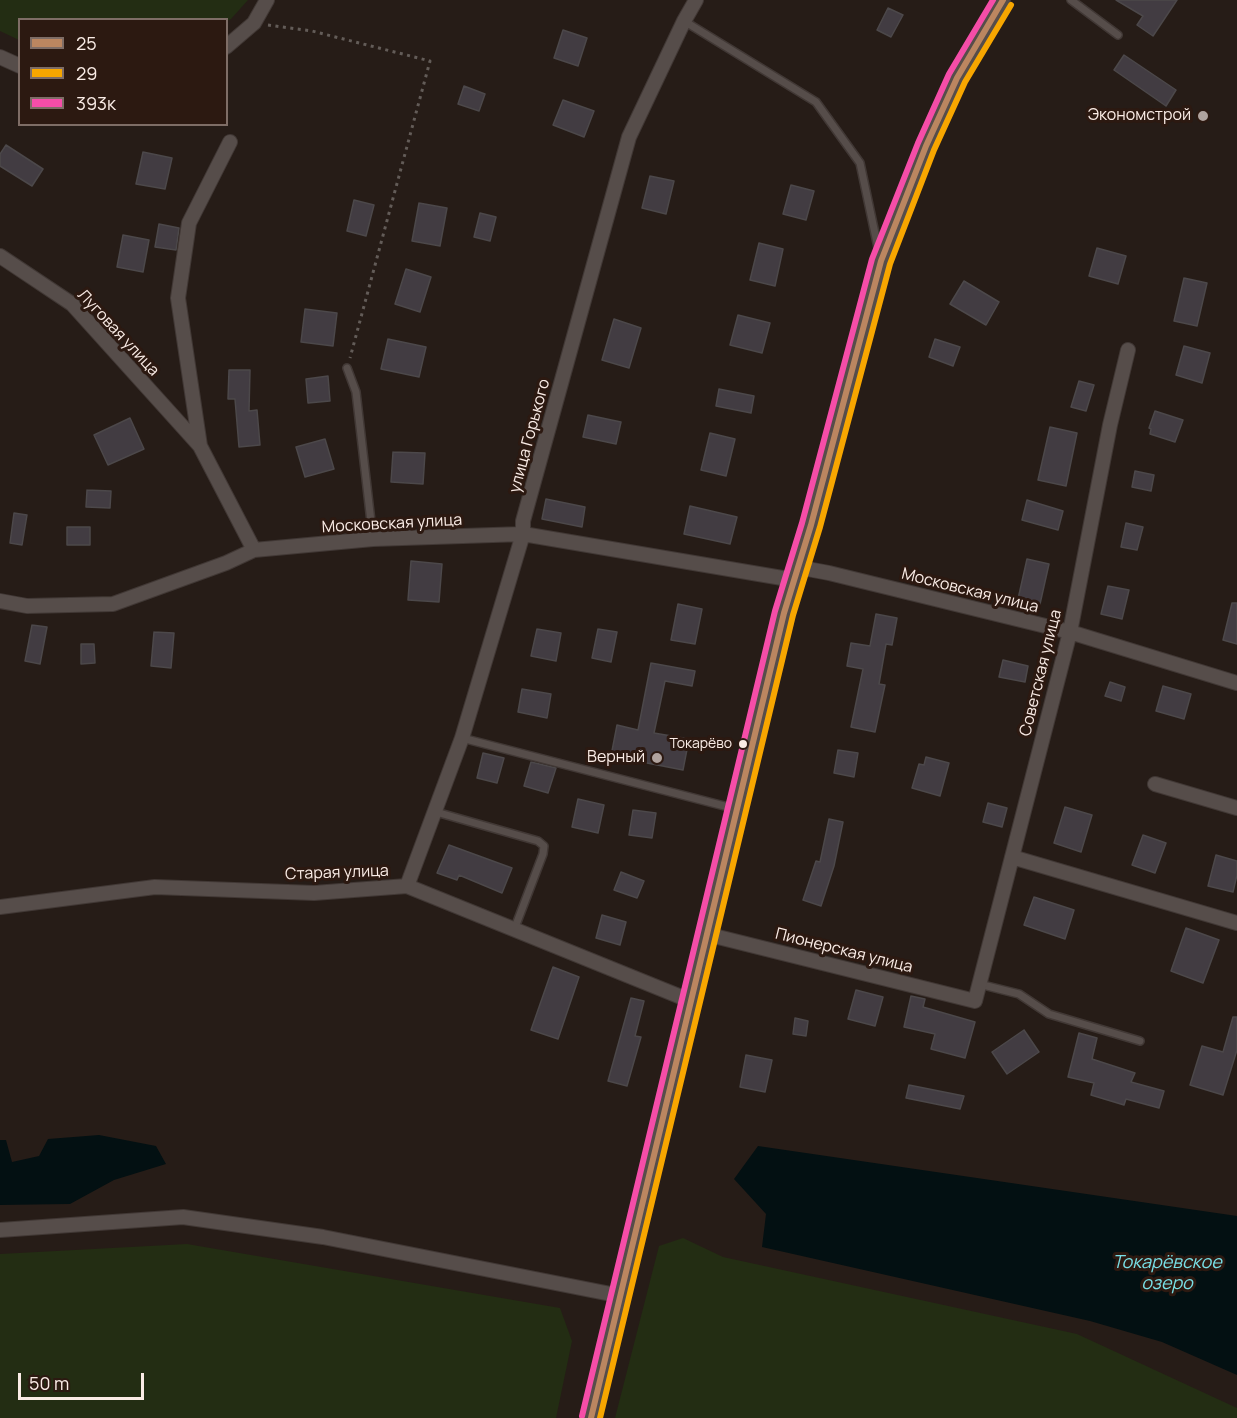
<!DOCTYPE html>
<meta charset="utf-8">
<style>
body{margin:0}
#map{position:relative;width:1237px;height:1418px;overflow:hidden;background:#261c17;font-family:Manrope,sans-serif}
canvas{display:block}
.legend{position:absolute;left:18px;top:18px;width:210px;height:108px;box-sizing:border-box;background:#2c1911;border:2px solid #7e6d66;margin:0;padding:8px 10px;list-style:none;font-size:18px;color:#faece6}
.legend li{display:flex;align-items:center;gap:12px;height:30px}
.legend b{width:30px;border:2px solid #7e6d66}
.scale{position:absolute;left:18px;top:1373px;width:126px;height:27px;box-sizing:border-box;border:3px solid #faece6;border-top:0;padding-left:8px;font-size:18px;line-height:21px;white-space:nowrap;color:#faece6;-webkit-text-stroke:4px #2c1911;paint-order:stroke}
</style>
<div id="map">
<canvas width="1237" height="1418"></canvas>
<ul class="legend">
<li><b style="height:8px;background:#bb8660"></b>25</li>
<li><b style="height:8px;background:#f7a600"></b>29</li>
<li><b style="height:8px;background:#f54da8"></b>393к</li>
</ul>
<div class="scale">50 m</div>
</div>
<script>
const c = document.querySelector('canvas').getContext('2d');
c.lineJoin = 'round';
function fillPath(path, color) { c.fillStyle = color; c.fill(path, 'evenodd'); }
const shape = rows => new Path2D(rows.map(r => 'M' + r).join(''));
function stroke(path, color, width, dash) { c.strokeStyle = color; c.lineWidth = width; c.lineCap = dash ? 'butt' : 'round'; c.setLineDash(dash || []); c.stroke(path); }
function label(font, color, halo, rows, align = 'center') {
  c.font = font + ' Manrope,sans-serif'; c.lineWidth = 6; c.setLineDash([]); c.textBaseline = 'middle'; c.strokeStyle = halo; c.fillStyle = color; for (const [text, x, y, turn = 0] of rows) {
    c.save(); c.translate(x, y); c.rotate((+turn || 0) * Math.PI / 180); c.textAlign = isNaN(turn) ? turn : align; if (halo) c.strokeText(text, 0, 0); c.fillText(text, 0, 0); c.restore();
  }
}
fillPath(shape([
 [0,0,248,0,231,19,227,21,20,20,19,40,0,31],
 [683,1238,723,1257,1077,1334,1237,1408,1237,1418,615,1418,659,1246],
 [187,1244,560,1308,572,1341,556,1418,0,1418,0,1254]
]), '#232d13');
fillPath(shape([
 [99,1135,156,1146,166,1164,114,1180,70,1204,0,1205,0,1140,6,1140,12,1162,39,1156,48,1139],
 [758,1146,1237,1216,1237,1375,1162,1342,1090,1321,762,1247,766,1214,734,1179]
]), '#031012');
const building = shape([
 [1116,0,1177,0,1153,36,1137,25,1143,16,1116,0],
 [888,8,903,15,891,37,877,30,888,8],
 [563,30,587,38,578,66,554,58,563,30],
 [1124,55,1176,90,1166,106,1114,70,1124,55],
 [464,86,485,94,479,111,458,104,464,86],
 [563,100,594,111,584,137,553,125,563,100],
 [6,145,43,169,32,186,0,166,0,154,6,145],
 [143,152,172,158,165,189,136,184,143,152],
 [650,176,674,181,666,214,642,208,650,176],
 [791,185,814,191,806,220,783,214,791,185],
 [354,200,374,205,366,236,347,231,354,200],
 [419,203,447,208,440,246,412,241,419,203],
 [480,213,496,217,490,241,474,237,480,213],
 [159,224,179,228,176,250,155,247,159,224],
 [123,235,149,240,143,272,117,267,123,235],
 [759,243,783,249,775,286,750,280,759,243],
 [1097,248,1126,256,1118,284,1089,276,1097,248],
 [406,269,431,277,420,312,395,304,406,269],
 [1184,278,1207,283,1197,326,1174,321,1184,278],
 [964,281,999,302,986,325,950,304,964,281],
 [305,309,337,313,333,346,301,342,305,309],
 [738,315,770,323,762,353,730,345,738,315],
 [614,319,641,328,629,368,602,360,614,319],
 [388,339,426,347,419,377,381,369,388,339],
 [935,339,960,347,953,366,929,357,935,339],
 [1184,346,1210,353,1202,383,1176,375,1184,346],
 [229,370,250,370,249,411,257,410,260,445,239,447,235,399,228,399,229,370],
 [328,376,330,401,308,403,306,379,328,376],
 [1079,381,1094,385,1086,411,1071,407,1079,381],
 [719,389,754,396,751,413,716,406,719,389],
 [1155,411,1183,420,1175,442,1150,434,1151,429,1149,428,1155,411],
 [588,415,621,422,616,444,583,437,588,415],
 [130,418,144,449,108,465,94,435,130,418],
 [1050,427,1077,433,1066,486,1038,480,1050,427],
 [710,433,735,439,726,476,701,470,710,433],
 [325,439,334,469,305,477,296,447,325,439],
 [393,452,425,453,423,484,391,482,393,452],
 [1135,471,1154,475,1151,491,1132,487,1135,471],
 [87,490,111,491,110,508,86,507,87,490],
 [546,499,585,507,582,527,542,519,546,499],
 [1027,500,1063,511,1058,530,1022,520,1027,500],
 [690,506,737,517,730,544,684,534,690,506],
 [14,513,27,515,22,545,10,543,14,513],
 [1126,523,1143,527,1137,550,1121,547,1126,523],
 [67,527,90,527,90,545,67,545,67,527],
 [1027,559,1049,564,1040,604,1018,599,1027,559],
 [411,561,442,564,439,602,408,600,411,561],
 [1108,586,1129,590,1122,619,1101,614,1108,586],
 [1232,603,1237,603,1237,644,1223,640,1232,603],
 [678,604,702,609,695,644,671,640,678,604],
 [876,614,897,618,892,645,886,644,879,684,885,685,875,732,851,727,863,669,847,666,851,643,870,646,876,614],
 [32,625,47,627,40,664,25,661,32,625],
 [537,629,561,633,556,661,531,656,537,629],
 [598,629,617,632,611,662,592,658,598,629],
 [154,632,174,633,171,668,151,666,154,632],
 [81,644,94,644,95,663,81,664,81,644],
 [1003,660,1028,666,1025,682,999,677,1003,660],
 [651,663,695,671,692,686,665,681,654,733,689,739,683,770,611,756,617,725,638,730,651,663],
 [1110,682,1125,687,1121,701,1105,696,1110,682],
 [1163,686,1191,694,1184,719,1156,711,1163,686],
 [522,689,551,694,547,718,518,712,522,689],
 [838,750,858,753,854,777,834,773,838,750],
 [483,753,504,758,497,783,477,778,483,753],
 [926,757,949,763,940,796,912,788,919,764,924,765,926,757],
 [531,762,556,768,548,793,524,786,531,762],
 [578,799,604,805,598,833,572,827,578,799],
 [988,803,1007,808,1002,827,983,822,988,803],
 [1065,807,1092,815,1081,852,1054,843,1065,807],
 [633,810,656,813,652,838,629,835,633,810],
 [829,819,843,822,834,866,821,906,803,900,816,861,820,862,829,819],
 [1143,835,1166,843,1155,873,1132,865,1143,835],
 [449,845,512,868,502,893,459,875,457,880,437,873,449,845],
 [1216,855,1237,861,1237,875,1233,892,1208,886,1216,855],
 [621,872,644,881,637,898,614,890,621,872],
 [1034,897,1074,910,1065,939,1024,925,1034,897],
 [602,915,626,922,620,945,596,938,602,915],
 [1186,928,1219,940,1203,983,1171,971,1186,928],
 [553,967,579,977,558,1039,531,1030,553,967],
 [856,990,883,997,875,1026,848,1019,856,990],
 [911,996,925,999,923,1007,975,1022,965,1058,931,1049,935,1034,904,1027,911,996],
 [631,998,644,1001,635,1036,641,1037,627,1086,608,1081,631,998],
 [1233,1017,1237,1017,1237,1050,1223,1095,1190,1085,1202,1046,1223,1052,1233,1017],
 [795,1018,808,1021,806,1036,793,1034,795,1018],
 [1024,1030,1039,1052,1007,1074,992,1052,1024,1030],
 [1079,1033,1097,1038,1092,1059,1135,1073,1131,1082,1164,1091,1159,1108,1126,1099,1124,1105,1091,1095,1094,1083,1068,1077,1079,1033],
 [746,1055,772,1060,765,1092,740,1087,746,1055],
 [909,1085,964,1096,960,1109,906,1098,909,1085]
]);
fillPath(building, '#423c42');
stroke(building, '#4c484a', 1.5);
const service = shape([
 [1071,0,1118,35],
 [684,21,816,102,860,163,880,257],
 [347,368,356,392,373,539],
 [462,738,736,809],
 [436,812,538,841,544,846,543,854,514,930],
 [979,984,1019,994,1049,1014,1140,1041]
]);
const minor = shape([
 [1003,0,957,78,926,146,881,261,811,525,797,567,829,573,1070,632,1237,683],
 [226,47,254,23,267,0],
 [0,57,20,66],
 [230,142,189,223,178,298,200,446,254,550],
 [0,256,72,304,200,446],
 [0,601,27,606,113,604,226,563,254,550,373,539,523,534,794,580],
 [1155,784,1237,808],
 [1012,857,1237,923],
 [407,886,462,738,523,534,523,521,629,137,684,21,696,0],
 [0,907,155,887,314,893,407,886,691,1001],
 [706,934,975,1001,1070,632,1110,425,1128,350],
 [0,1230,183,1217,323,1237,621,1296]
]);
const tertiary = shape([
 [591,1418,706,934,797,567]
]);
stroke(service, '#413835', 10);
stroke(minor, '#413835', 16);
stroke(tertiary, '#413835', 21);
stroke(shape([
 [268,25,312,31,430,61,350,358]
]), '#635c58', 3, [3, 4.5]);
stroke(service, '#564d4a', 7);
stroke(minor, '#564d4a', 14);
stroke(tertiary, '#564d4a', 18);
stroke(shape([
 [591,1418,784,613,811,525,881,261,926,146,957,78,1003,0]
]), '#bb8660', 6);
stroke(shape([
 [600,1418,793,615,820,527,890,264,934,150,965,82,1011,5]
]), '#f7a600', 6);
stroke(shape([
 [582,1416,775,611,802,523,872,259,918,143,949,74,993,0]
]), '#f54da8', 6);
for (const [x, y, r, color] of [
 [1203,116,6,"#b0a39e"],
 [743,744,5,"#faece6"],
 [657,758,6,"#b0a39e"]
]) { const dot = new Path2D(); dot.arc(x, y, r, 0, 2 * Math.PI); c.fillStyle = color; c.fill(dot); stroke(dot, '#2c1911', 2); }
label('14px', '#faece6', '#2c1911', [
 ["Токарёво",732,744]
], 'right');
label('16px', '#faece6', '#2c1911', [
 ["Экономстрой",1191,116],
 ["Верный",645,758]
], 'right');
label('16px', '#faece6', '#2c1911', [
 ["Луговая улица",118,333,47],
 ["улица Горького",530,436,-75],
 ["Московская улица",392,524,-3],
 ["Московская улица",970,591,14],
 ["Советская улица",1041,673,-76],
 ["Старая улица",337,873,-2],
 ["Пионерская улица",844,951,14]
]);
label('italic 18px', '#78dfe6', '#2c1911', [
 ["Токарёвское",1167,1263],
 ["озеро",1167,1284]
]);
</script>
